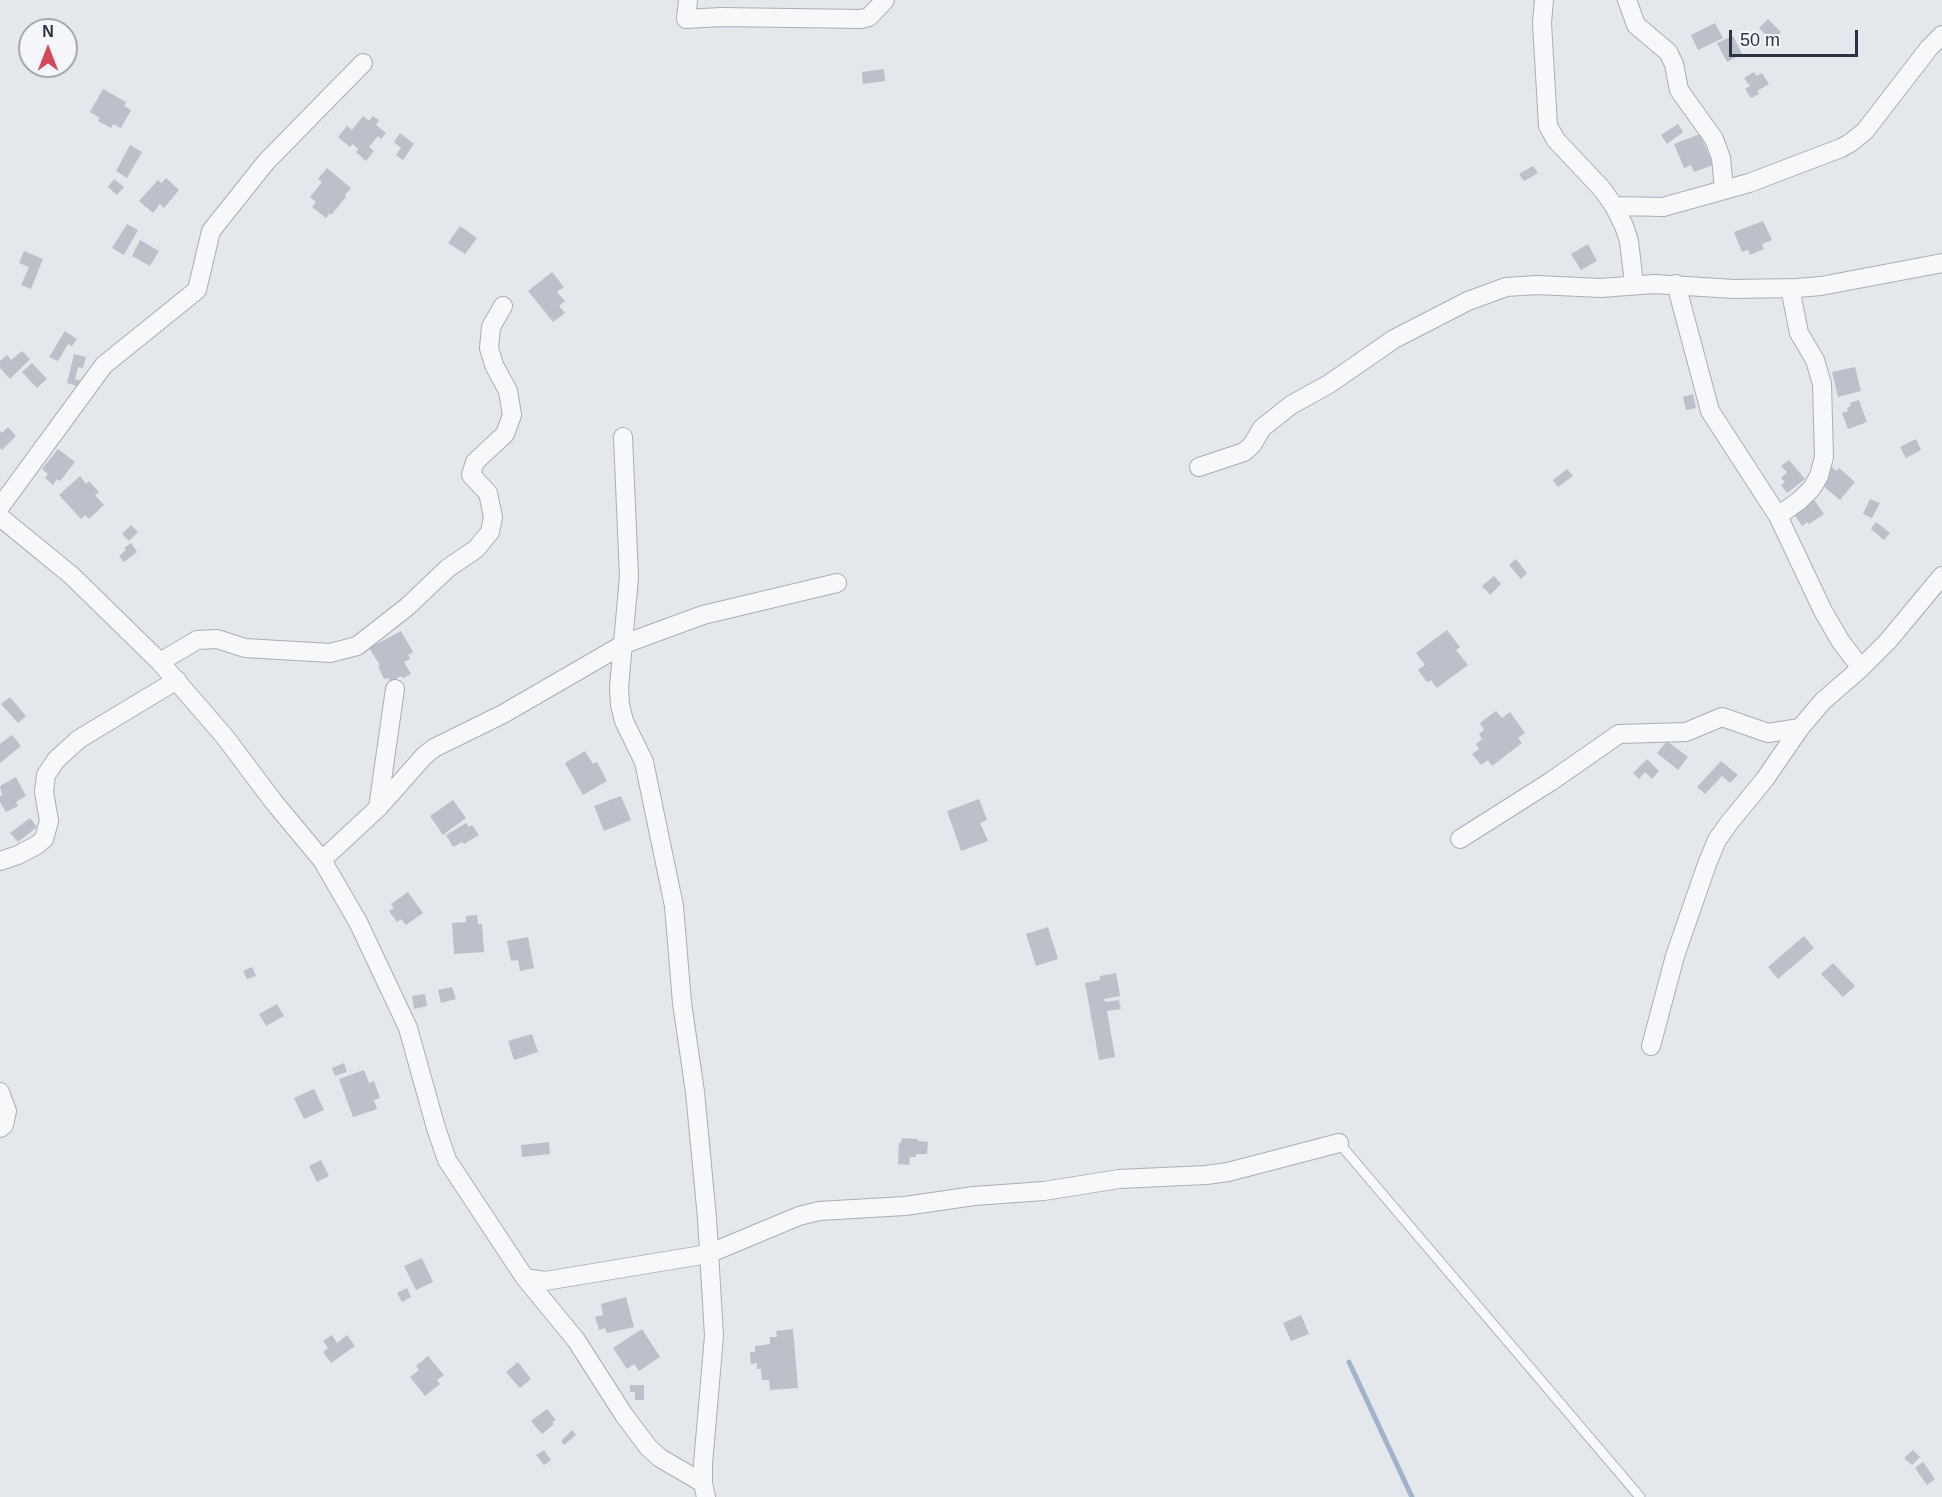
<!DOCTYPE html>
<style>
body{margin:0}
#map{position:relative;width:1942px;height:1497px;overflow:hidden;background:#e4e7ec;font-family:Helvetica,sans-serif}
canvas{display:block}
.north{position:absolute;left:18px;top:18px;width:60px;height:60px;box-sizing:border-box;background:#f4f6f9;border:2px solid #a4a8b1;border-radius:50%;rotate:0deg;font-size:16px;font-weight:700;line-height:24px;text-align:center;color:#2b3445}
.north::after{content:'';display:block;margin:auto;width:21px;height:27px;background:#d1495b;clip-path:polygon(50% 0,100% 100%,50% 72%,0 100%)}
.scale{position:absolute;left:1729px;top:30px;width:129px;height:27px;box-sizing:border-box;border:3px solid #2b3445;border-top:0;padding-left:8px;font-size:18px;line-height:21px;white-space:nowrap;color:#2b3445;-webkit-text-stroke:4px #f4f6f9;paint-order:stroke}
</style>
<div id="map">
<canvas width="1942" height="1497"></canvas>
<div class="north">N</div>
<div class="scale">50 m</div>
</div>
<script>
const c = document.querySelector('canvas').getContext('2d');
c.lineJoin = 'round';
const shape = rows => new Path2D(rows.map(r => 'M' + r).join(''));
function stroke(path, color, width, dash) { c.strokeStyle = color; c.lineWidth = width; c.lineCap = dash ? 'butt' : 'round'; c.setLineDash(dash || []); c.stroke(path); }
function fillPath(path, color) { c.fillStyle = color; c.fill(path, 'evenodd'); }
stroke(shape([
 [1349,1362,1412,1497]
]), '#9fb4cc', 5);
fillPath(shape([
 [1768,19,1781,32,1772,41,1759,28],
 [1715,23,1723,38,1698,50,1691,35],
 [1733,36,1742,54,1727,62,1717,43],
 [884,69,885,81,863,84,862,72],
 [1754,72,1756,76,1762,73,1769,84,1757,91,1759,94,1751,98,1745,89,1750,86,1744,78],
 [103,89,126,102,124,106,131,110,121,128,113,124,111,128,98,121,100,118,90,112],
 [363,116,369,121,373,116,379,120,376,125,386,133,381,139,378,136,369,147,374,151,366,161,356,152,358,149,353,144,350,147,338,137,347,126,352,130],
 [1678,124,1683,132,1667,144,1661,135],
 [400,133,414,144,403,160,396,155,401,148,394,142],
 [1700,134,1713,165,1694,172,1691,165,1684,168,1674,144],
 [130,145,142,152,127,178,116,171],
 [1533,166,1538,173,1524,181,1519,174],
 [327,168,351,188,345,195,346,197,331,215,330,213,326,218,312,207,316,202,310,197,322,182,318,179],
 [166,178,179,190,164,208,160,204,153,213,139,201,158,180,161,183],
 [114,179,124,187,117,195,108,187],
 [1763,221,1772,240,1762,244,1764,249,1750,255,1748,250,1742,252,1734,232],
 [127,224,138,230,124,255,112,248],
 [460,226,477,238,465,254,448,243],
 [140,240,159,251,150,266,132,256],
 [1588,244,1597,261,1581,270,1571,254],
 [24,251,43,259,31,289,21,285,29,267,19,263],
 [552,272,564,287,557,292,565,301,559,306,565,313,553,322,528,291],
 [65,331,77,339,72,346,68,344,58,361,49,357],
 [22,351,30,359,10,379,0,368,0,361,7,355,11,360],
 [74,354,86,357,83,368,78,367,75,379,81,381,80,387,67,383],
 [32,363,47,379,37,388,22,372],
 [1855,367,1861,391,1838,397,1832,372],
 [1693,394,1696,408,1686,410,1683,397],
 [1859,400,1867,422,1848,429,1842,413,1848,411,1847,408,1851,406,1850,403],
 [8,427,16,436,2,450,0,448,0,431,2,433],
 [1916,439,1921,450,1906,458,1900,447],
 [58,449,75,462,60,481,57,479,53,485,45,478,48,474,42,469],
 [1789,460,1805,479,1787,493,1781,485,1785,482,1781,478,1787,472,1781,466],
 [1831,466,1836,471,1839,468,1855,482,1840,500,1821,484,1822,478],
 [1567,469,1573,476,1558,487,1553,480],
 [80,476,86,484,89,481,99,492,95,495,104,505,89,519,85,515,81,519,59,495],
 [1812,497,1824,514,1809,524,1808,522,1802,526,1792,511],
 [1870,499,1880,503,1872,518,1863,514],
 [1876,522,1890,533,1884,540,1871,529],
 [131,525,138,532,129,541,122,534],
 [131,543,137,552,124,562,119,556,126,550,124,548],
 [1516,559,1527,573,1521,579,1509,565],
 [1494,576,1501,584,1490,595,1482,586],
 [1447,630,1460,647,1456,650,1468,665,1437,688,1431,680,1427,682,1418,670,1425,665,1416,653],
 [401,631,413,652,408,655,410,659,404,662,411,674,403,678,401,676,390,682,388,678,384,679,378,666,380,665,369,648],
 [10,697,26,716,18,723,1,704],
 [1496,711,1502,718,1510,712,1525,733,1518,738,1522,743,1492,766,1488,760,1481,765,1472,754,1479,749,1476,744,1482,739,1479,734,1484,730,1480,723],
 [12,735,21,746,0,763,0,744],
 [1667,741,1688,757,1678,770,1657,753],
 [585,751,593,764,597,762,607,781,583,795,565,763],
 [1647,759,1659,771,1652,779,1645,772,1639,779,1633,773],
 [1721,761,1738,775,1730,783,1722,776,1705,794,1697,787],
 [16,777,26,796,16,802,18,806,6,812,0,802,0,796,2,795,0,786],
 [621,796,631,820,604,831,594,806],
 [979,799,987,820,980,823,988,841,961,851,947,811],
 [453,800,466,818,443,835,430,816],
 [30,818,37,827,18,842,10,833],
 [466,823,469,827,472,825,479,835,464,844,462,842,453,847,446,835],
 [408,892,423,913,406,925,401,919,397,922,389,911,394,908,391,904],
 [477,915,478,924,482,924,484,952,454,954,452,923,466,922,466,916],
 [1048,927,1058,959,1036,966,1026,934],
 [1804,936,1814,948,1778,979,1768,967],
 [528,937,534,968,520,971,518,960,511,961,507,941],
 [1833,963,1855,986,1843,997,1821,974],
 [252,967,256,976,247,979,243,971],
 [1116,973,1120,996,1104,999,1105,1002,1119,1000,1121,1009,1107,1011,1115,1057,1099,1060,1085,983,1100,980,1100,976],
 [452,987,456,999,441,1003,438,990],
 [425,994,427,1006,414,1009,412,996],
 [277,1004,284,1016,266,1026,259,1014],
 [532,1034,538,1052,514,1060,508,1041],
 [344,1063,347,1072,335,1076,332,1068],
 [364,1070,369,1083,374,1081,380,1098,374,1100,377,1109,353,1117,339,1079],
 [314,1089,324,1110,304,1119,294,1098],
 [902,1138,918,1139,918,1141,928,1142,927,1154,916,1154,916,1157,910,1157,909,1165,898,1164,899,1143,901,1143],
 [549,1142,550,1154,522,1157,521,1145],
 [321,1160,329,1176,317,1182,309,1166],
 [422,1258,433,1282,416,1290,404,1266],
 [407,1288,411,1297,402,1302,397,1293],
 [626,1297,634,1327,607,1333,605,1328,599,1330,595,1317,603,1315,601,1304],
 [1301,1315,1309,1334,1291,1341,1283,1323],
 [642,1329,660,1357,639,1371,634,1364,627,1369,613,1348],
 [793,1329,798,1388,770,1390,769,1380,762,1380,761,1369,757,1369,757,1363,751,1364,750,1352,755,1352,755,1346,770,1344,770,1337,777,1337,776,1331],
 [332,1335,337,1343,347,1335,355,1346,331,1363,323,1352,328,1348,323,1341],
 [428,1356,444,1375,437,1380,440,1384,425,1396,410,1377,419,1370,416,1366],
 [518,1362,531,1379,520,1388,506,1372],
 [630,1385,644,1385,644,1400,635,1400,635,1392,630,1392],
 [547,1409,556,1420,552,1422,554,1424,542,1434,531,1421],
 [572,1430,576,1435,564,1445,561,1441],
 [544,1450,551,1460,544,1465,536,1455],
 [1913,1450,1920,1457,1912,1465,1904,1458],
 [1923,1462,1935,1479,1927,1485,1915,1468]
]), '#bbc0ca');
const lane = shape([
 [1339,1143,1640,1497]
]);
const street = shape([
 [688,0,686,19,721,17,861,19,869,17,885,0],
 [1544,0,1542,23,1548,126,1556,140,1602,189,1614,206,1624,226,1629,241,1634,284],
 [1627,0,1636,25,1668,52,1674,64,1679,90,1714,139,1721,158,1724,189],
 [1614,206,1663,207,1749,183,1841,148,1850,143,1865,131,1929,48,1942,35],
 [1676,284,1710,411,1778,516,1823,611,1841,642,1861,668],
 [623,437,629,577,619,687,620,705,624,721,644,762,674,906,682,1003,695,1092,707,1218,714,1336,703,1464,703,1483,706,1497],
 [1199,467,1244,452,1252,445,1262,428,1276,417,1291,405,1329,384,1394,339,1468,301,1506,287,1537,285,1601,288,1654,284,1734,289,1797,288,1821,286,1942,263],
 [0,507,104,365,197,290,211,231,266,162,363,63],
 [1778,516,1800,500,1812,488,1819,476,1824,457,1822,384,1815,360,1799,333,1790,288],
 [0,517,71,575,160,662,225,737,273,801,322,860,358,922,408,1028,436,1128,447,1160,525,1278,576,1340,624,1415,648,1447,660,1458,703,1483],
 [160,662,197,640,217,639,245,648,330,653,357,646,407,607,448,568,476,549,490,532,493,517,488,493,471,475,475,462,505,434,512,415,508,391,494,365,489,348,491,327,503,306],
 [378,808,395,689],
 [1460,839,1550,782,1619,734,1686,732,1722,717,1768,733,1800,728],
 [322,860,378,808,424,756,434,748,503,714,624,644,703,615,837,583],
 [0,861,18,855,37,845,44,839,49,821,44,792,46,775,56,760,79,739,177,680],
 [1651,1046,1675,956,1707,864,1717,840,1729,823,1765,779,1800,728,1823,701,1861,668,1888,641,1942,576],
 [0,1092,7,1111,4,1125,0,1128],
 [525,1278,545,1281,708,1254,799,1216,819,1211,905,1206,974,1196,1044,1191,1119,1179,1206,1175,1228,1172,1339,1143]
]);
stroke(lane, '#a9aeb7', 11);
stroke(street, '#a9aeb7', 20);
stroke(lane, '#f7f8fa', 9);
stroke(street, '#f7f8fa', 18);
</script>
